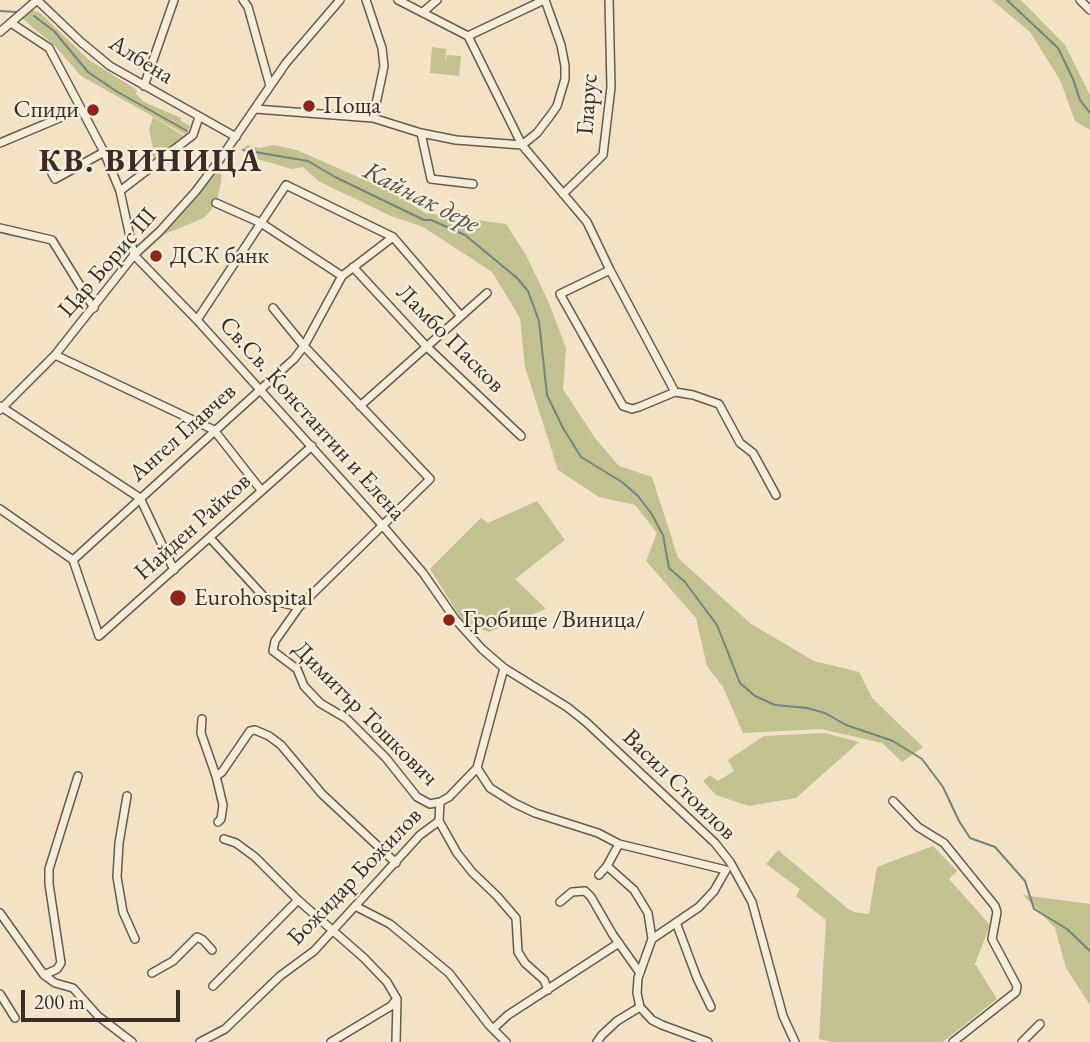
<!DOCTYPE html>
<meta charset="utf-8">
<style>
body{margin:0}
#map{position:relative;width:1090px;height:1042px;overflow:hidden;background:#f3e2c5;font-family:"EB Garamond",serif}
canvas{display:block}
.scale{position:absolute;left:21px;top:990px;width:159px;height:32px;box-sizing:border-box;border:4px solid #3b2c27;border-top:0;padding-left:9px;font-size:21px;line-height:24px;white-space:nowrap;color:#3b2c27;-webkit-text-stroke:5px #f7ecd9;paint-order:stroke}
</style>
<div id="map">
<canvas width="1090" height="1042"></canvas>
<div class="scale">200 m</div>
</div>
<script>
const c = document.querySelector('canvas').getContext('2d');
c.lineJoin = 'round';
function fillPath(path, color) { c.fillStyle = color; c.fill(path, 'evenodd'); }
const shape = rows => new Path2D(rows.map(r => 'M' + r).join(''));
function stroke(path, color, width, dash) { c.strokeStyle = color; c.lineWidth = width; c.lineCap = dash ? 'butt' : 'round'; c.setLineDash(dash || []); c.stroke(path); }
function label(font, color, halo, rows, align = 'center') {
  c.font = font + ' "EB Garamond",serif'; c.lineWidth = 5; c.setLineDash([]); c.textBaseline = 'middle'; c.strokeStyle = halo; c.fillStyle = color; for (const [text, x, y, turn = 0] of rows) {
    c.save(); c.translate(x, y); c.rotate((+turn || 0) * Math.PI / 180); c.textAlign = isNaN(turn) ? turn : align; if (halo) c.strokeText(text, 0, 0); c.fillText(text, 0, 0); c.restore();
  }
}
fillPath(shape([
 [992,0,1021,0,1065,45,1090,95,1090,130,1075,121,1060,80,1030,32],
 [32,10,40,13,89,60,137,90,136,94,144,102,181,118,181,121,190,126,186,135,81,76,56,47,23,19,25,15],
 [432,47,446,49,445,62,447,55,461,56,459,76,430,73],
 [153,117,184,136,184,140,155,162,150,149,153,147,149,130],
 [247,145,260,148,273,145,297,150,394,193,425,213,506,224,526,255,549,303,566,348,563,389,595,438,619,466,652,477,678,558,751,624,814,661,859,672,872,698,923,747,902,762,882,743,821,729,743,733,723,687,707,666,696,618,646,561,657,533,635,505,599,497,558,470,525,367,520,318,492,272,423,227,391,216,318,181,303,167,292,169,250,157,243,150],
 [223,155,221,182,216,203,211,210,204,218,153,239],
 [537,501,565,540,515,579,546,609,489,632,464,623,430,569,481,518,488,523],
 [825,733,859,742,796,798,749,806,716,795,703,781,710,775,718,781,734,771,728,760,764,736],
 [933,846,957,871,949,879,990,925,975,964,997,999,943,1042,833,1042,819,1039,826,920,796,896,800,889,766,864,778,850,847,908,854,912,869,914,877,867],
 [1023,895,1090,904,1090,1005,1066,968,1055,928]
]), '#c1c290');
stroke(shape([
 [1007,0,1058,48,1073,79,1080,100,1090,113],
 [0,11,17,12],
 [34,16,54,31,88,72,116,91,187,131],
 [243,150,308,161,335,177,424,220,431,220,465,235,517,278,528,291,539,321,547,395,563,428,581,457,622,482,638,496,651,513,663,535,669,568,685,582,717,625,740,683,755,696,775,705,807,708,825,713,846,725,893,741,922,759,943,787,959,821,970,838,995,847,1025,881,1034,909,1067,929,1090,951]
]), '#75847b', 2);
const minor = shape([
 [37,0,81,42,110,66,236,137],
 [243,0,248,7,270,86],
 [366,0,382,48,384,66,373,118],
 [398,0,468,36,522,145,587,222,610,270],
 [1080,0,1090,10],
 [423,12,437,0],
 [11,23,49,48,104,152,120,191,134,255,197,320,383,526,423,573,455,619,482,649,504,668,567,707,586,722,715,843,730,862,752,902,783,1016,795,1042],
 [0,32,37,0],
 [468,36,544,0],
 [144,86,174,0],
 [255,109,373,118,421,133,456,140,522,145],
 [421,133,431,179,473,184],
 [0,143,81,109],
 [522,145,537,133,550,116,557,106,565,79,565,66,561,45,545,0],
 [47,164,55,179,104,152],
 [120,191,193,135,199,117],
 [563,194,603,155,611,87,609,0],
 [216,203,261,223,342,276],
 [0,228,52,240,94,308],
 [353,267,426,346,521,436],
 [273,308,304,346,430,479,299,607,275,641,273,651,297,669,304,686,320,703,347,719,386,758,417,797,430,804,440,802,449,797,477,768,504,668],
 [197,320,286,185,393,237,461,316],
 [55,355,214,430,261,490],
 [675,392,610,270,560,294,623,406,632,409,639,407,675,392,693,395,719,404,740,443,753,453,776,495],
 [0,406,140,498,174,570],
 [360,406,487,293],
 [0,410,55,355,134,255,160,231,196,191,223,155,286,63,340,0],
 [0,509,73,560,99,636,312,446],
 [210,538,266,599,299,607],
 [73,560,294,359,304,346,342,276,393,237],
 [202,719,201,733,216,776,223,805,221,819,218,822],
 [477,768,490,788,514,803,535,813,598,833,619,844,726,870],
 [216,776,222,772,250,731,255,730,269,736,281,745,322,794,396,863],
 [127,796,119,843,117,877,123,912,135,939],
 [893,801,918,827,944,843,995,906,997,912,992,939,1017,986,1016,992,953,1042],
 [439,821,457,853,472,872,497,896,516,918,518,952,525,963,544,980,548,990],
 [224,839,236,843,255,857,298,900,364,958,387,982,397,999,396,1042],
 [607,866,634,890,648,913,652,939,638,978,637,993,640,1007,652,1020,662,1025,708,1042],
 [599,875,607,866,619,844],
 [560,902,572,892,585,891,591,897,613,935,640,973],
 [355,906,390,924,449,973,489,1025,506,1042],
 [0,913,44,975,55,983,73,988,98,1016,132,1042],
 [677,925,697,978,711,1007],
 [652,939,699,907,714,891,726,870],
 [152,973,173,961,197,937,203,940,212,950],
 [44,975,57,969,61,963,49,884,49,869,78,776],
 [213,986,298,900],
 [0,994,15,1018],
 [494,1028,508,1015,619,943],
 [200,1042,225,1029,280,976,314,951,420,835,439,821,440,802],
 [331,1042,391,1006,396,1000],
 [597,1042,602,1035,617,1021,640,1007],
 [1022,1042,1040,1024]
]);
stroke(minor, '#695a4e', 10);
stroke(minor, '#f7ecd9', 7);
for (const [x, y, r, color] of [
 [309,106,7,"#8f2418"],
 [93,110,7,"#8f2418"],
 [156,256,7,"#8f2418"],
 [178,598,9,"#8f2418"],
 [449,620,7,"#8f2418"]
]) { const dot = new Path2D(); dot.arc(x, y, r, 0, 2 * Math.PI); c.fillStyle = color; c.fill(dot); stroke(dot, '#f7ecd9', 2.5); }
label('24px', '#3b2c27', '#f7ecd9', [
 ["Албена",141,60,32],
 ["Гларус",588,104,-86],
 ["Цар Борис III",108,263,-49],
 ["Ламбо Пасков",450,339,45],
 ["Св.Св. Константин и Елена",312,419,48],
 ["Ангел Главчев",183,433,-42],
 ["Найден Райков",193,527,-42],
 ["Димитър Тошкович",365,714,45],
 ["Васил Стоилов",679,785,44],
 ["Божидар Божилов",355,877,-46]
]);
label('24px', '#3b2c27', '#f7ecd9', [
 ["Поща",323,106],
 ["Спиди",79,110,"right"],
 ["ДСК банк",170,256],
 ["Eurohospital",194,598],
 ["Гробище /Виница/",463,620]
], 'left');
label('italic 26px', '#53504a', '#f7ecd9', [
 ["Кайнак дере",421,198,27]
]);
c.letterSpacing = '2px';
label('bold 32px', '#3b2c27', '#f7ecd9', [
 ["КВ. ВИНИЦА",151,162]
]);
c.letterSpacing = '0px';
</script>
